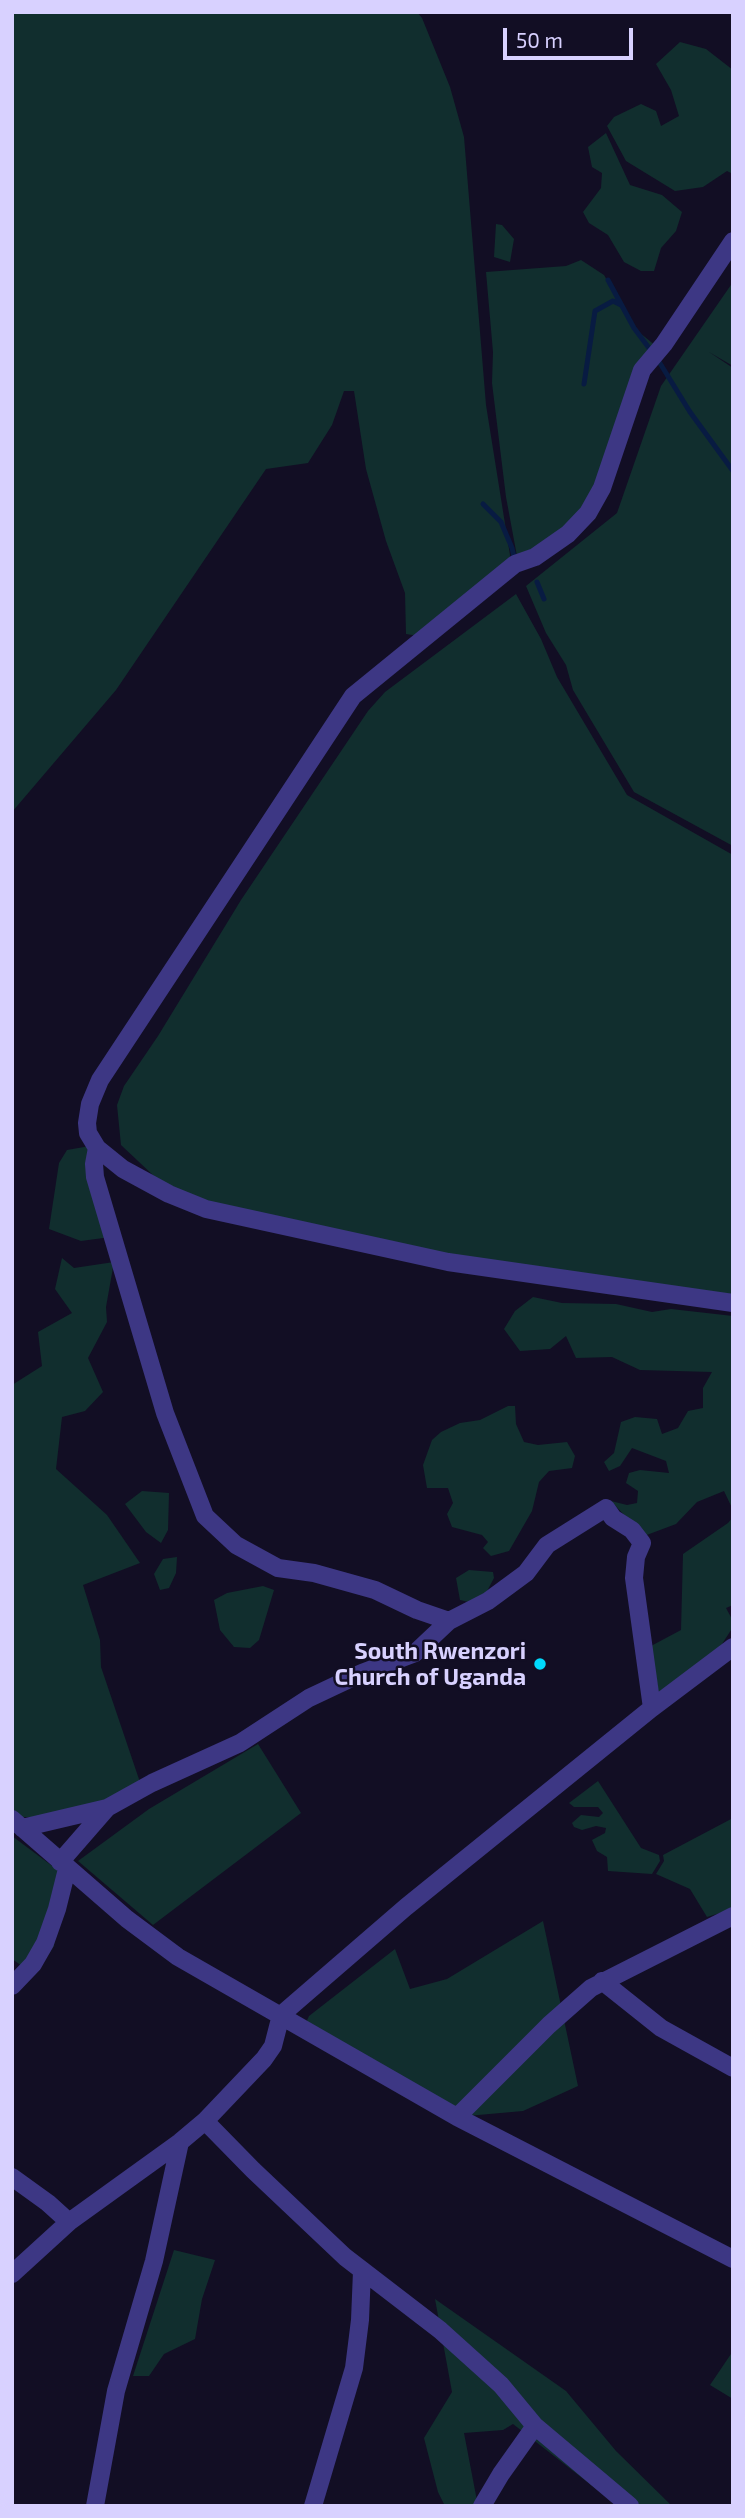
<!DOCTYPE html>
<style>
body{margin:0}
#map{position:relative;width:745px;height:2518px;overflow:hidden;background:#120e24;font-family:"Exo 2",sans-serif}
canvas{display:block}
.frame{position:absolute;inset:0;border:14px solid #d8d1ff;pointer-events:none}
.scale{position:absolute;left:503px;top:28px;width:130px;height:32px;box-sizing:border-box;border:4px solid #d8d1ff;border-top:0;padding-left:9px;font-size:21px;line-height:24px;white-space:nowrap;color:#d8d1ff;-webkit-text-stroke:5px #120e24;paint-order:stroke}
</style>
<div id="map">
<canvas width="745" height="2518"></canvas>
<div class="frame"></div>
<div class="scale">50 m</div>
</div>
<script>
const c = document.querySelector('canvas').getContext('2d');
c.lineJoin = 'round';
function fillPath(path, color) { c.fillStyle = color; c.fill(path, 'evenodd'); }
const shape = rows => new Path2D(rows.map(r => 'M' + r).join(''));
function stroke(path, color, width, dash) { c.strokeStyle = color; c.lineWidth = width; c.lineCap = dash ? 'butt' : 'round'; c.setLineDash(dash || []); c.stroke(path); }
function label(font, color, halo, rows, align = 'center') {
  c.font = font + ' "Exo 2",sans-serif'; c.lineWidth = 5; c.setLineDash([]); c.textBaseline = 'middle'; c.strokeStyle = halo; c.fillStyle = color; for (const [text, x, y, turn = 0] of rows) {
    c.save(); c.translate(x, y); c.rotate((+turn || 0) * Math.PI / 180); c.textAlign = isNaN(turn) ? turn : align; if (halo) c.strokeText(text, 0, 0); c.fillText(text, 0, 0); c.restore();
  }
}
fillPath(shape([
 [12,12,417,12,422,18,450,87,464,137,486,405,510,555,508,578,425,637,406,634,405,593,386,541,366,469,354,391,344,391,332,425,308,463,266,469,116,690,12,812],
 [680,42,706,49,733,70,733,174,727,171,703,187,675,191,626,161,607,126,614,117,641,104,656,111,661,126,679,116,671,90,656,64],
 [606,133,630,185,662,195,682,212,676,231,661,248,654,271,641,271,624,262,608,235,589,223,583,212,601,188,602,173,592,167,588,147],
 [496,224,502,225,514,239,510,262,494,257],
 [581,260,604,275,634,328,662,351,644,378,601,505,519,567,506,497,492,383,493,352,486,272,566,266],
 [733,282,733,366,709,352,733,368,733,846,634,792,573,690,566,665,546,633,526,586,617,513,661,386],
 [516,594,541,639,557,677,627,795,733,855,733,1299,480,1266,189,1197,155,1177,121,1145,117,1105,124,1086,158,1036,241,900,368,711,385,692],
 [90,1146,118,1236,81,1241,49,1229,59,1163,67,1150],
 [62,1258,74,1268,114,1262,106,1307,107,1322,88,1358,103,1392,85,1411,62,1417,56,1469,107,1515,140,1563,83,1585,100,1640,101,1667,144,1794,54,1817,14,1817,12,1385,42,1366,38,1332,72,1313,55,1289],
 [533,1297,562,1303,616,1304,652,1312,671,1309,733,1316,733,1510,724,1491,697,1502,676,1524,644,1536,611,1501,627,1505,637,1503,638,1491,626,1483,629,1473,640,1470,669,1473,666,1461,632,1448,620,1466,609,1471,604,1462,614,1453,621,1422,635,1417,657,1419,662,1434,678,1428,688,1411,703,1408,703,1388,712,1372,640,1370,612,1357,576,1358,566,1336,550,1349,520,1351,504,1329,515,1311],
 [508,1406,515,1406,516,1424,524,1442,538,1445,567,1442,575,1456,572,1468,549,1471,539,1482,532,1511,509,1551,491,1556,483,1548,488,1542,482,1535,452,1527,447,1514,453,1503,448,1488,427,1488,423,1465,432,1440,441,1432,460,1423,480,1420],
 [142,1491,169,1493,168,1530,161,1543,146,1532,125,1504],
 [733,1517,733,1605,726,1608,733,1621,733,1627,722,1644,660,1701,651,1646,681,1630,683,1554,728,1523],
 [177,1557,176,1573,169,1588,160,1590,154,1574,163,1559],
 [469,1570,493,1572,494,1578,486,1593,473,1603,460,1600,456,1578],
 [263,1586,274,1590,259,1640,250,1648,234,1647,220,1630,214,1600,227,1593],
 [258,1744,301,1813,153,1925,78,1861,149,1809],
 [598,1781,641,1848,659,1855,660,1861,652,1874,608,1871,607,1857,597,1851,592,1840,605,1833,606,1828,596,1826,582,1830,574,1827,572,1823,581,1815,599,1817,603,1813,598,1807,574,1807,569,1803],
 [733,1818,733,1909,707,1917,690,1889,656,1874,664,1861,663,1855],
 [12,1836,63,1874,54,1946,35,1975,12,1959],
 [543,1921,578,2086,523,2111,467,2116,305,2025,309,2016,395,1949,410,1989,447,1979],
 [174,2250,215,2260,202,2299,195,2339,164,2354,149,2376,133,2376],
 [435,2299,566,2391,616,2451,672,2506,618,2506,513,2424,503,2430,464,2433,478,2506,445,2506,438,2492,424,2438,452,2392],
 [733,2351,733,2399,710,2385]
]), '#112e2e');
stroke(shape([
 [608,280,634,328,658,360,690,412,733,471],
 [584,384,595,311,613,301,621,305],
 [483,504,501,522,512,548,515,561],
 [537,582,544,599]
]), '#081b42', 5);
stroke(shape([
 [733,241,664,344,642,370,602,488,588,513,568,534,535,557,515,564,353,696,100,1080,90,1104,87,1123,88,1133,97,1148,123,1169,169,1194,206,1209,448,1262,733,1303],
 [97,1148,94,1164,95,1177,165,1413,205,1516,236,1545,278,1568,314,1573,375,1590,417,1610,449,1621],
 [12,1819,127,1919,178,1957,457,2117,733,2259],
 [22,1828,107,1808,152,1783,240,1743,309,1698,362,1673,415,1653,449,1621,488,1601,526,1573,547,1545,606,1508,613,1518,632,1530,642,1543,636,1557,634,1578,652,1708],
 [60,1862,107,1808],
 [602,1981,661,2028,733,2068],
 [12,1986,33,1964,45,1943,57,1909,67,1869],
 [457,2117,549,2025,591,1988,733,1916],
 [205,2121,253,2170,345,2257,440,2330,501,2385,535,2426,630,2506],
 [12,2177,48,2203,69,2222],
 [12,2274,69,2222,180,2142,205,2121,264,2059,273,2046,281,2015,406,1907,652,1708,733,1647],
 [95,2506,116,2391,154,2261,180,2142],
 [313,2506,354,2368,360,2320,362,2271],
 [482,2506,501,2474,535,2426]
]), '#3d3784', 18);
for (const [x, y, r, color] of [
 [540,1664,7,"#00d9fc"]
]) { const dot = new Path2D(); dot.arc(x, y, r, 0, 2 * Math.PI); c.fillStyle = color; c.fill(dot); stroke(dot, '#120e24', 2.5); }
label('bold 23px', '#d8d1ff', '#120e24', [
 ["South Rwenzori",526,1651],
 ["Church of Uganda",526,1677]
], 'right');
</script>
